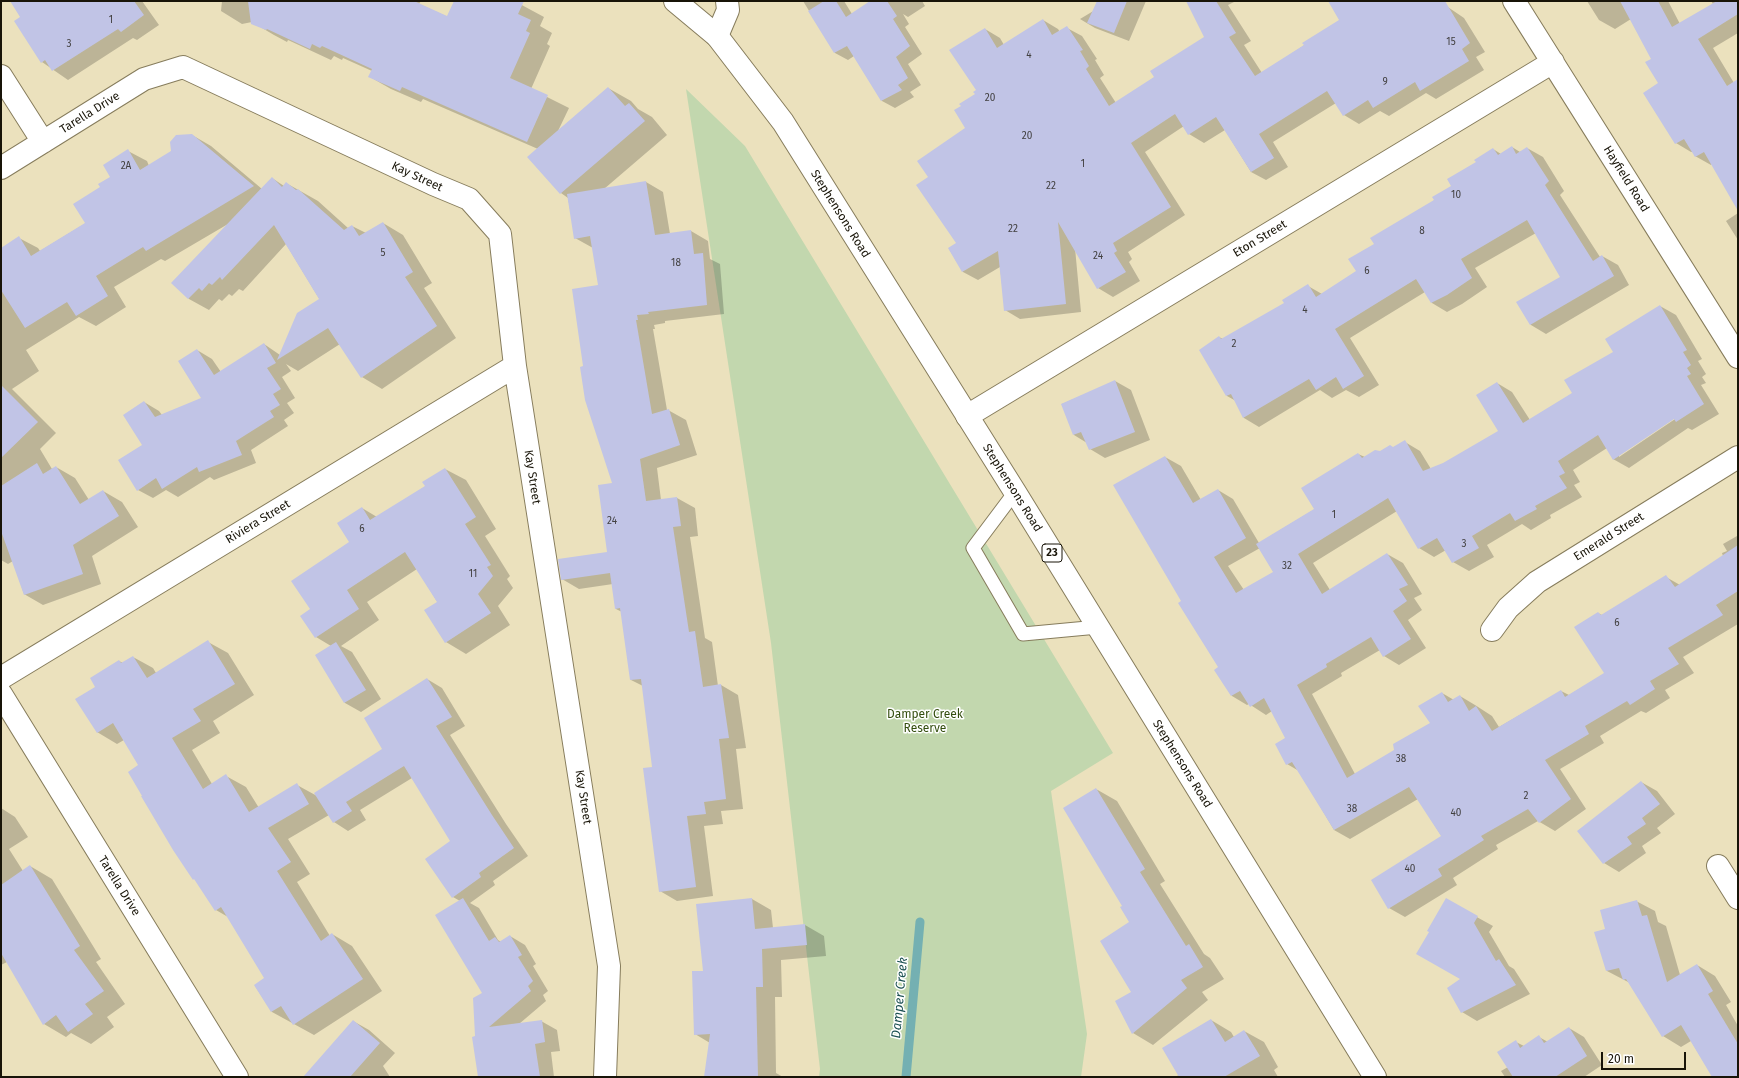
<!DOCTYPE html>
<html>
<head>
<meta charset="utf-8">
<style>
	body { margin:0 }
	#map { position:relative; width:1739px; height:1078px; overflow:hidden; background:#ebe1bd; font-family:"Fira Sans",sans-serif }
	canvas { display:block }
	.frame { position:absolute; inset:0; border:2px solid #181408; pointer-events:none }
	.scale { position:absolute; left:1601px; top:1052px; width:85px; height:18px; box-sizing:border-box; border:2px solid #181408; border-top:0; padding-left:5px; font-size:12px; line-height:14px; white-space:nowrap; color:#181408; -webkit-text-stroke:3px #fff; paint-order:stroke }
</style>
</head>
<body>
<div id="map">
<canvas width="1739" height="1078"></canvas>
<div class="frame"></div>
<div class="scale">20 m</div>
</div>
<script>
const ctx = document.querySelector('canvas').getContext('2d');
ctx.lineJoin = 'round';
function fillPath(path, color) { ctx.fillStyle = color; ctx.fill(path, 'evenodd'); }
const poly = rows => new Path2D(rows.map(r => 'M' + r).join(''));
function stroke(path, color, width, dash) { ctx.strokeStyle = color; ctx.lineWidth = width; ctx.lineCap = dash ? 'butt' : 'round'; ctx.setLineDash(dash || []); ctx.stroke(path); }
function drawText(font, color, halo, rows, align = 'center') {
  ctx.font = font + ' "Fira Sans",sans-serif'; ctx.lineWidth = 3; ctx.setLineDash([]); ctx.textBaseline = 'middle'; ctx.strokeStyle = halo; ctx.fillStyle = color; for (const [text, x, y, turn = 0] of rows) {
    ctx.save(); ctx.translate(x, y); ctx.rotate((+turn || 0) * Math.PI / 180); ctx.textAlign = isNaN(turn) ? turn : align; if (halo) ctx.strokeText(text, 0, 0); ctx.fillText(text, 0, 0); ctx.restore();
  }
}
fillPath(poly([
	[686,89,745,146,1113,753,1051,791,1087,1034,1081,1077,819,1077,820,1069,771,643]
]), '#c2d7ae');
fillPath(poly([
	[11,1,142,1,159,25,137,40,133,38,68,80,42,62,22,17],
	[222,1,421,1,419,4,448,17,455,1,519,1,518,3,544,17,540,26,552,33,547,44,550,46,531,89,569,108,558,131,608,88,631,101,638,109,652,117,667,135,604,189,646,182,663,192,670,234,691,231,708,241,710,259,720,264,724,314,665,321,665,323,654,325,655,329,653,329,667,410,668,410,686,420,697,455,657,468,661,500,677,498,695,508,698,536,690,537,705,638,712,642,718,686,721,685,738,695,746,748,736,749,743,809,721,811,723,824,704,826,713,896,677,901,660,891,653,768,643,686,631,680,622,612,616,609,613,584,579,589,562,579,608,553,613,484,584,367,599,286,593,248,575,238,568,198,561,193,538,149,423,99,421,102,391,89,370,77,372,71,343,58,342,60,334,56,331,60,288,40,287,42,274,35,252,22,242,24,221,11],
	[803,1,844,1,852,14,872,1,922,1,925,6,908,17,903,14,909,24,905,27,922,54,908,64,921,85,910,92,914,97,895,108,882,101,854,56,848,60,835,53],
	[1110,1,1146,1,1129,41,1095,28,1080,19],
	[1187,1,1236,1,1228,5,1251,41,1244,45,1262,73,1341,21,1329,1,1439,1,1464,18,1485,52,1476,57,1484,70,1436,99,1426,93,1389,116,1380,111,1359,124,1344,115,1336,103,1273,142,1288,167,1266,180,1251,172,1225,130,1204,143,1189,134,1184,126,1145,152,1185,215,1128,252,1132,259,1129,262,1140,281,1113,297,1098,288,1075,248,1081,312,1020,319,1005,310,1000,267,978,280,963,272,949,249,957,244,930,177,967,128,962,106,976,94,977,91,985,29,1000,38,1004,45,1043,20,1058,29,1060,32,1067,28,1082,36,1097,59,1095,60,1104,75,1100,78,1116,103,1155,77,1205,37],
	[1587,1,1668,1,1680,24,1713,4,1711,1,1738,1,1738,33,1713,48,1734,83,1738,81,1738,209,1712,164,1711,165,1695,156,1693,152,1691,152,1676,143,1653,59,1631,19,1615,29,1599,20],
	[192,135,211,146,262,189,272,178,284,186,286,183,318,201,348,228,352,226,366,233,383,223,403,235,432,283,424,288,456,338,382,389,362,377,340,344,298,371,286,364,291,371,282,377,295,398,287,403,294,413,284,420,288,426,251,450,256,463,214,480,210,477,178,497,166,490,153,498,138,490,143,445,144,402,159,411,162,415,203,398,197,350,212,359,221,372,264,344,280,355,320,300,286,244,243,291,239,289,232,296,229,294,222,301,219,299,209,310,189,299,173,283,228,224,165,261,161,259,114,287,126,307,96,326,79,317,26,350,39,371,12,389,56,433,40,449,52,469,56,467,75,478,89,500,103,491,122,502,138,527,92,556,101,584,43,605,24,594,13,561,8,564,1,560,1,249,19,238,38,248,40,251,86,223,101,187,112,177,128,151,147,161,149,166,172,151],
	[1512,147,1520,152,1527,148,1543,157,1564,191,1560,195,1600,257,1602,256,1618,265,1629,285,1546,334,1531,325,1518,303,1562,277,1536,233,1475,268,1487,287,1462,304,1447,312,1432,303,1425,292,1350,338,1379,385,1359,397,1346,390,1332,398,1320,390,1259,427,1244,418,1236,401,1227,396,1219,337,1223,339,1285,304,1308,286,1322,294,1358,271,1376,244,1452,187,1493,149,1501,154],
	[1738,213,1738,240,1726,221],
	[1660,306,1676,315,1702,359,1698,361,1706,374,1702,377,1706,383,1701,385,1719,414,1692,430,1688,428,1629,468,1613,459,1607,448,1573,470,1580,482,1574,485,1582,497,1550,515,1551,518,1531,530,1522,524,1487,545,1494,557,1469,571,1453,562,1446,550,1434,557,1419,548,1397,511,1313,563,1330,590,1387,554,1403,563,1422,594,1414,598,1422,610,1408,620,1426,648,1399,665,1384,656,1380,650,1341,673,1342,676,1312,694,1355,774,1396,750,1431,723,1442,693,1454,700,1460,696,1475,705,1492,716,1499,727,1561,691,1569,695,1606,673,1598,613,1602,615,1666,577,1680,585,1723,556,1722,553,1727,551,1723,544,1737,536,1738,532,1738,624,1683,657,1694,673,1665,690,1670,698,1646,713,1641,711,1600,736,1604,743,1560,769,1586,809,1555,831,1538,821,1496,845,1498,849,1453,878,1457,885,1405,917,1389,908,1442,837,1418,799,1350,839,1334,830,1299,771,1287,764,1276,744,1287,739,1272,711,1266,715,1249,704,1247,705,1232,696,1216,670,1220,667,1182,602,1165,457,1181,466,1201,500,1218,490,1233,499,1259,543,1315,509,1358,454,1365,457,1393,448,1405,442,1420,451,1431,469,1444,464,1500,431,1497,383,1512,392,1530,420,1573,393],
	[1677,415,1678,417,1619,457,1619,454],
	[1260,548,1274,573,1244,590,1228,566],
	[1115,381,1131,390,1150,440,1105,458,1090,449,1087,443,1074,435,1062,404],
	[445,469,466,480,496,529,485,536,510,576,507,579,513,588,498,606,510,625,466,654,446,642,438,603,417,569,367,602,379,620,341,646,352,652,381,699,361,712,345,703,316,655,331,646,316,637,312,610,351,542,362,508,377,517,426,486,424,482],
	[208,642,228,653,254,695,213,721,220,733,192,750,212,784,226,776,246,787,259,808,297,785,317,796,384,749,427,679,442,688,465,726,450,735,506,824,528,856,493,881,495,885,470,903,479,908,498,940,501,942,510,936,525,945,536,964,533,966,548,991,543,995,546,1001,519,1024,541,1021,557,1030,560,1051,551,1052,554,1077,479,1077,476,1037,484,993,460,901,453,897,452,841,412,778,360,810,366,820,348,831,334,822,329,815,288,839,310,874,297,882,330,936,332,934,352,946,382,991,314,1035,272,1012,255,986,266,978,228,917,216,910,140,766,124,740,117,744,97,732,96,687,119,661,123,663,133,657,153,668,156,673],
	[1641,782,1657,791,1675,814,1657,828,1661,833,1642,846,1646,853,1619,872,1604,863],
	[1096,789,1117,801,1165,881,1160,884,1204,954,1210,958,1224,979,1202,992,1208,1000,1153,1045,1133,1033,1131,923,1123,906],
	[1,808,15,817,28,837,9,849,23,871,30,866,52,879,101,959,96,962,125,1004,107,1017,114,1027,91,1044,71,1033,66,1037,44,1024,7,962,1,965],
	[752,899,771,910,773,928,805,925,824,936,826,956,781,960,782,997,775,997,776,1073,783,1077,705,1077,710,1043,695,1034,704,972],
	[1446,900,1493,926,1489,932,1509,966,1514,969,1530,994,1477,1021,1462,1012,1462,979],
	[1636,901,1655,911,1658,922,1666,926,1680,975,1697,965,1715,976,1731,1002,1726,1005,1738,1026,1738,1077,1713,1077,1691,1041,1681,1047,1663,1036,1630,983,1607,971,1596,933,1607,930],
	[1211,1020,1231,1032,1234,1037,1244,1031,1264,1042,1278,1067,1274,1070,1278,1077,1175,1077,1179,1075],
	[353,1021,369,1030,395,1053,383,1066,390,1077,322,1077],
	[1569,1028,1584,1037,1602,1065,1584,1077,1505,1077,1501,1071,1508,1067,1516,1042,1524,1046,1539,1037,1548,1042]
]), '#0003');
stroke(poly([
	[906,1077,920,922]
]), '#74b0b2', 9);
fillPath(poly([
	[10,1,134,1,144,15,121,32,118,29,52,71,45,60,41,63,14,21,20,17],
	[248,1,414,1,447,16,454,1,524,1,518,14,531,20,526,31,530,33,510,78,548,95,527,142,402,87,400,91,368,77,372,69,322,46,320,48,312,44,310,49,267,29,266,30,251,24],
	[824,1,836,1,846,17,870,1,887,1,897,16,893,19,910,46,896,57,908,78,898,85,902,90,881,101,847,46,834,53,808,11],
	[1097,1,1127,1,1114,33,1087,23],
	[1186,1,1216,1,1236,33,1229,37,1255,76,1304,45,1302,43,1339,20,1328,1,1445,1,1470,43,1462,49,1469,61,1420,91,1415,82,1373,108,1368,100,1343,116,1327,91,1259,134,1274,158,1251,172,1216,117,1188,135,1175,114,1131,143,1171,207,1113,243,1117,251,1114,253,1126,272,1097,289,1058,222,1066,304,1004,311,998,251,962,272,948,248,956,243,916,185,928,177,917,161,965,128,954,110,961,106,959,104,975,94,973,92,976,90,949,50,985,28,997,48,1043,19,1052,35,1067,26,1083,50,1080,51,1089,66,1086,69,1109,106,1154,77,1150,71,1204,37],
	[1620,1,1658,1,1672,27,1717,1,1738,1,1738,14,1698,39,1727,86,1738,79,1738,211,1704,152,1695,157,1684,139,1675,144,1643,93,1658,83,1645,62,1651,59],
	[608,87,625,106,629,103,645,121,560,194,527,157],
	[192,134,254,186,146,251,143,247,96,276,108,296,76,316,67,302,25,328,1,290,1,248,19,236,31,256,85,223,73,204,100,187,98,184,110,177,103,165,128,149,140,170,171,151,170,142,176,135],
	[1512,146,1516,154,1527,147,1549,181,1545,185,1593,261,1602,255,1614,276,1530,325,1516,302,1560,277,1527,220,1461,259,1472,278,1447,295,1431,303,1416,279,1335,329,1364,376,1343,389,1336,377,1316,390,1309,379,1243,418,1231,394,1226,396,1199,350,1219,336,1221,339,1284,303,1282,300,1308,284,1316,297,1356,271,1348,259,1374,244,1370,238,1434,200,1432,197,1451,186,1447,179,1476,162,1474,160,1493,148,1498,155],
	[272,177,282,187,286,182,296,190,298,189,344,230,352,225,359,236,383,222,413,272,405,277,437,326,361,378,328,328,277,360,297,313,319,299,274,225,222,280,220,277,212,285,209,283,202,291,199,288,188,299,171,283],
	[646,181,655,235,691,230,694,254,703,253,707,305,648,312,649,314,637,315,638,320,636,320,652,414,669,409,680,445,640,459,646,501,677,497,681,526,673,527,689,632,695,631,703,687,721,684,729,738,719,739,726,799,704,802,706,814,687,816,696,887,659,892,643,768,652,767,641,679,630,680,620,608,615,609,610,573,561,580,558,559,607,552,598,485,612,483,585,400,580,367,583,366,572,289,598,285,590,236,574,239,567,194],
	[1660,305,1687,350,1683,352,1691,365,1687,368,1691,374,1687,376,1704,404,1676,422,1674,419,1613,460,1598,435,1558,461,1565,473,1559,476,1567,488,1535,506,1537,509,1515,521,1510,513,1472,536,1479,548,1452,563,1437,538,1418,549,1388,498,1298,554,1322,594,1387,553,1408,585,1399,589,1407,601,1393,611,1411,639,1383,657,1371,637,1326,664,1327,667,1297,685,1347,778,1394,750,1393,744,1430,723,1418,706,1442,692,1448,702,1460,695,1469,711,1476,706,1492,731,1561,690,1565,697,1604,673,1574,627,1598,612,1601,615,1666,575,1675,587,1738,545,1738,591,1716,605,1723,615,1668,648,1679,664,1650,681,1655,689,1630,705,1627,701,1585,726,1589,734,1545,760,1571,799,1539,823,1528,809,1481,836,1484,840,1438,869,1442,876,1388,909,1371,880,1441,836,1409,787,1334,830,1292,762,1286,765,1275,744,1285,738,1264,698,1250,707,1240,691,1231,696,1214,670,1218,667,1178,603,1181,601,1113,485,1165,456,1193,503,1218,489,1246,538,1214,557,1236,593,1273,572,1256,544,1314,509,1301,488,1358,453,1362,458,1375,450,1380,451,1390,445,1393,447,1405,440,1423,471,1443,463,1498,431,1476,395,1497,382,1523,423,1572,393,1564,380,1613,352,1605,339],
	[264,343,276,363,267,368,281,389,273,394,280,405,270,411,274,417,236,441,242,455,199,472,197,467,162,489,156,478,137,491,118,460,142,445,123,415,144,401,155,417,201,398,178,361,197,349,214,375],
	[1115,380,1135,432,1089,450,1081,432,1073,435,1061,404],
	[1,385,38,422,1,458],
	[37,463,43,474,56,466,80,504,103,490,119,516,73,545,83,574,24,595,1,531,1,486],
	[445,468,476,517,465,524,491,565,487,567,493,576,478,594,491,613,445,643,424,610,437,602,405,552,347,590,359,609,315,638,300,616,310,609,291,581,349,542,337,523,362,507,370,520,425,486,422,482],
	[208,640,235,684,193,709,201,721,172,738,203,789,226,774,249,812,297,783,309,804,268,828,291,862,277,871,321,941,332,933,363,979,293,1025,281,1006,271,1012,254,985,264,978,221,907,215,911,194,879,193,880,173,850,141,796,142,796,128,772,138,765,113,723,97,733,75,699,95,687,90,678,119,660,121,663,133,656,147,678],
	[336,642,366,690,344,703,315,655],
	[427,678,452,717,436,726,492,815,514,848,479,873,481,877,452,898,425,859,450,841,404,766,346,802,352,811,333,823,314,793,382,749,364,718],
	[1641,781,1660,804,1642,818,1646,824,1627,837,1632,844,1603,864,1577,831],
	[1096,788,1145,869,1140,872,1186,946,1189,944,1203,967,1181,980,1187,988,1132,1034,1115,1001,1131,992,1100,941,1129,922,1120,907,1122,906,1063,808],
	[30,865,80,946,74,950,104,991,85,1004,93,1014,68,1032,56,1015,43,1025,1,953,1,885],
	[463,898,489,941,495,937,499,942,510,935,522,955,518,957,533,981,528,986,531,991,489,1027,542,1020,545,1042,535,1044,540,1077,478,1077,472,1037,475,1036,473,998,482,993,435,915],
	[752,898,755,929,805,924,807,945,762,949,763,987,756,987,758,1077,704,1077,710,1034,694,1035,692,971,703,971,696,904],
	[1446,898,1478,916,1474,923,1496,961,1499,959,1516,985,1461,1013,1447,988,1460,979,1416,954,1429,932,1427,931],
	[1637,900,1642,916,1647,915,1667,982,1697,964,1713,991,1708,994,1738,1044,1738,1077,1712,1077,1681,1025,1662,1037,1626,979,1623,980,1619,968,1606,971,1594,932,1605,929,1600,910],
	[1211,1019,1225,1042,1244,1030,1260,1056,1224,1077,1179,1077,1162,1048],
	[353,1020,380,1043,350,1077,303,1077],
	[1569,1027,1587,1056,1555,1077,1513,1077,1497,1052,1516,1040,1520,1048,1539,1035,1544,1043]
]), '#c1c4e6');
const service = poly([
	[1015,492,973,548,1023,634,1098,627]
]);
const minor = poly([
	[1514,1,1738,357],
	[717,36,728,10,727,1],
	[1,76,43,142],
	[1,168,144,79,183,67,433,184,469,199,500,234,515,366,609,966,605,1077],
	[967,416,1553,62],
	[1492,630,1508,608,1537,582,1738,457],
	[1,678,515,366],
	[1,694,237,1077],
	[1718,866,1738,898]
]);
const primary = poly([
	[675,1,717,36,783,122,1015,492,1375,1077]
]);
stroke(service, '#867c5c', 15);
stroke(minor, '#867c5c', 24);
stroke(primary, '#867c5c', 24);
stroke(service, '#fff', 13);
stroke(minor, '#fff', 22);
stroke(primary, '#fff', 22);
drawText('10px', '#424040', null, [
	["1",111,20],
	["15",1451,42],
	["3",69,44],
	["4",1029,55],
	["9",1385,82],
	["20",990,98],
	["20",1027,136],
	["1",1083,164],
	["2A",126,166],
	["22",1051,186],
	["10",1456,195],
	["22",1013,229],
	["8",1422,231],
	["5",383,253],
	["24",1098,256],
	["18",676,263],
	["6",1367,271],
	["4",1305,310],
	["2",1234,344],
	["1",1334,515],
	["24",612,521],
	["6",362,529],
	["3",1464,544],
	["32",1287,566],
	["11",473,574],
	["6",1617,623],
	["38",1401,759],
	["2",1526,796],
	["38",1352,809],
	["40",1456,813],
	["40",1410,869]
]);
for (const [x, y, w] of [
	[1052,553,20]
]) { const box = new Path2D(); box.roundRect(x - w / 2, y - 9, w, 18, 3); ctx.fillStyle = '#fff'; ctx.fill(box); stroke(box, '#181408', 1); }
drawText('bold 11px', '#181408', null, [
	["23",1052,553]
]);
drawText('12px', '#181408', '#fff', [
	["Tarella Drive",90,113,-32],
	["Kay Street",417,177,25],
	["Hayfield Road",1626,179,58],
	["Stephensons Road",840,214,58],
	["Eton Street",1260,239,-31],
	["Kay Street",532,477,81],
	["Stephensons Road",1012,488,58],
	["Riviera Street",258,522,-31],
	["Emerald Street",1609,537,-32],
	["Stephensons Road",1182,764,58],
	["Kay Street",583,797,81],
	["Tarella Drive",119,886,58]
]);
drawText('12px', '#344e0f', '#fff', [
	["Damper Creek",925,715],
	["Reserve",925,729]
]);
drawText('italic 13px', '#1b5052', '#fff', [
	["Damper Creek",900,998,-85]
]);
</script>
</body>
</html>
